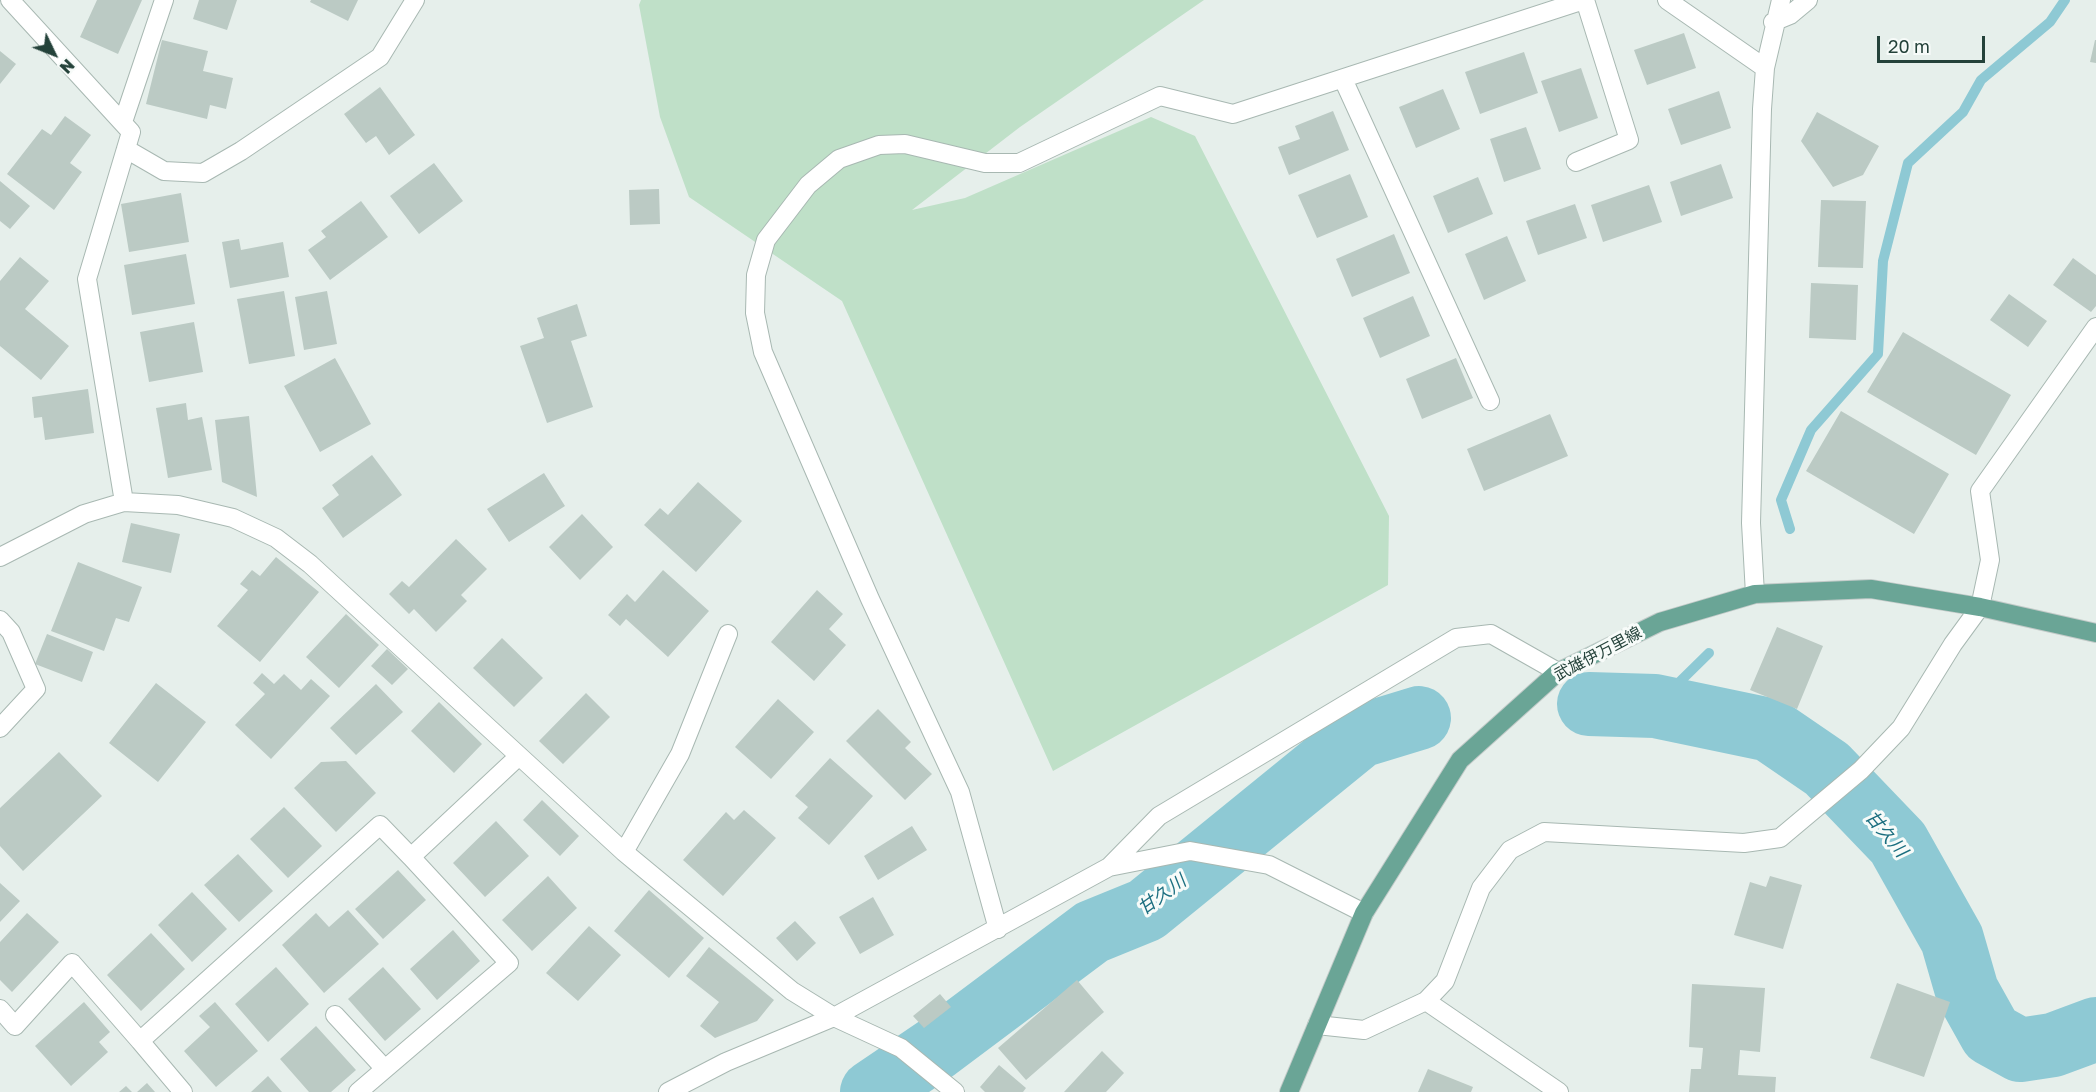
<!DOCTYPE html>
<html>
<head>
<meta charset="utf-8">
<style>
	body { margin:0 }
	#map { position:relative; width:2096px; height:1092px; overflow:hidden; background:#e6efeb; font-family:"Golos Text",sans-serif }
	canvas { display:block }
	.north { position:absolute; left:24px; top:24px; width:60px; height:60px; -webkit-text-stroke:4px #f7fbf9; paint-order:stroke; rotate:133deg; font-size:16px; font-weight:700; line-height:24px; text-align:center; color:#24423a }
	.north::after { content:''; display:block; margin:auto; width:21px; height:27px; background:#24423a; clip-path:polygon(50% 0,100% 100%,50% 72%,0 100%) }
	.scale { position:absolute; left:1877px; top:36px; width:108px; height:27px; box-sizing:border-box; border:3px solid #24423a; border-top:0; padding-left:8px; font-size:18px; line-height:21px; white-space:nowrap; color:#24423a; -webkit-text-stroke:4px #f7fbf9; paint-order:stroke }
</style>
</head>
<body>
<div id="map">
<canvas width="2096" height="1092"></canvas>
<div class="north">N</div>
<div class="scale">20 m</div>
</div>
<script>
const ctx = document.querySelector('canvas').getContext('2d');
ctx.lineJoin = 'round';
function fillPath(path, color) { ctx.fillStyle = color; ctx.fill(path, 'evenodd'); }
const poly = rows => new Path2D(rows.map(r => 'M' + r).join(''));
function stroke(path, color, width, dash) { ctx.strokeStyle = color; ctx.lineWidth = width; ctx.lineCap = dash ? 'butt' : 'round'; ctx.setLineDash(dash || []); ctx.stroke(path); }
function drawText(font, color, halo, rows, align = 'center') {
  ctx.font = font + ' "Golos Text","Noto Sans JP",sans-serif'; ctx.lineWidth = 6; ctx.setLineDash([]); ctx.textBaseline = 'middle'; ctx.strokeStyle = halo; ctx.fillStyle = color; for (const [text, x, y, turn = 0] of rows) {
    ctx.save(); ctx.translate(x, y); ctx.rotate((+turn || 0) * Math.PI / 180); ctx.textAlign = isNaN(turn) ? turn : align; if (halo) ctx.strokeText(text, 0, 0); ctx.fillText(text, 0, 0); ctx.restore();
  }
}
fillPath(poly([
	[641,0,1204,0,1020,127,912,210,965,198,1151,117,1195,136,1389,516,1388,585,1053,771,842,301,689,197,660,117,639,5]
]), '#bfe0c8');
stroke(poly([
	[1790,529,1781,500,1811,430,1878,354,1883,261,1908,163,1963,112,1981,80,2050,22,2065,0],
	[1655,706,1709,653]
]), '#8ec9d4', 10);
stroke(poly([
	[1589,704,1655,706,1770,730,1827,769,1898,843,1952,939,1967,991,1991,1034,2020,1050,2053,1045,2096,1029],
	[872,1092,937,1048,1092,932,1146,910,1360,736,1419,718]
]), '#8ec9d4', 64);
fillPath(poly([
	[97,0,142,0,118,54,80,37],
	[199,0,237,0,227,30,193,19],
	[311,0,358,0,348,21,310,2],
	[1684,33,1696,68,1647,85,1634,50],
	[162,40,208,51,203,71,233,78,226,109,210,105,207,119,146,104],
	[2095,40,2096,40,2096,63,2090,62],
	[0,51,16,64,0,84],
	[1524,52,1538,93,1480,114,1465,72],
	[1581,68,1598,118,1559,132,1541,81],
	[380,87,415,135,389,155,376,136,366,143,344,114],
	[1443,89,1460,129,1416,148,1399,107],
	[1719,91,1731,128,1681,145,1668,109],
	[1333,111,1349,150,1289,175,1278,147,1300,139,1295,126],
	[1817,112,1879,146,1863,175,1833,187,1801,141],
	[65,116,91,135,70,163,82,172,54,210,7,174,42,129,51,135],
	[1526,127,1541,169,1504,182,1490,139],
	[434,163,463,201,419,234,390,196],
	[1721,164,1733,198,1681,216,1670,182],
	[1350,174,1368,217,1317,238,1298,195],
	[1478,177,1493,214,1448,233,1433,196],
	[0,181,30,206,10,229,0,221],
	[1649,185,1662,222,1603,242,1591,205],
	[659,189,660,224,630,225,629,190],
	[181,193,189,242,129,252,121,204],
	[1821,200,1866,201,1863,268,1818,267],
	[361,201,388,237,330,280,308,250,326,237,321,231],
	[1575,204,1587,238,1538,255,1526,221],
	[1394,234,1410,273,1352,297,1336,259],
	[1507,236,1526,281,1484,300,1465,254],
	[239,239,241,250,283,242,289,277,230,288,222,242],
	[186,254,195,304,132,315,124,265],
	[20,257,49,281,25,309,69,346,41,380,0,346,0,281],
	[2073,258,2096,275,2096,306,2091,312,2053,285],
	[1811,283,1858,285,1856,340,1809,338],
	[284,291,295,356,249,364,237,299],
	[327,291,337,344,304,350,295,297],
	[2009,294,2047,321,2028,347,1990,320],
	[1413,296,1430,336,1380,358,1363,318],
	[577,304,587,336,571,341,593,407,547,423,520,346,544,338,537,318],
	[194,322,203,372,149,382,140,332],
	[1903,332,2011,395,1976,455,1867,392],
	[335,358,371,424,320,452,284,386],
	[1456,358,1473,398,1422,419,1406,379],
	[88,389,94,433,45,440,42,417,34,418,32,397],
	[186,403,188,420,202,417,212,470,168,478,156,408],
	[1841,411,1949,474,1914,534,1806,471],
	[1550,414,1568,456,1484,491,1467,449],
	[249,416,257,497,222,482,215,420],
	[372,455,402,495,343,538,322,508,339,495,332,485],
	[544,473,565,506,509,542,487,509],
	[698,482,742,521,696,572,644,525,660,508,668,515],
	[582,514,613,547,580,580,549,547],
	[131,523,180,534,171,573,122,562],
	[456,539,487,569,461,595,467,601,436,632,414,609,409,614,389,594,402,581,409,587],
	[276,557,319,592,260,662,217,626,248,590,240,584,252,570,260,576],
	[78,562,142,587,129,622,116,618,104,651,51,631],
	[663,570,709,611,668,657,626,619,620,626,608,615,627,594,635,602],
	[817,590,843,614,829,629,846,645,814,681,771,642],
	[346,614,379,645,339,688,306,657],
	[1777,627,1823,646,1797,709,1750,690],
	[47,634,93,652,82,682,35,664],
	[502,638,543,678,514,707,473,668],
	[387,649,408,669,392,685,371,666],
	[262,673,274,684,284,674,301,690,311,679,330,696,271,759,235,725,265,694,253,683],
	[156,683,206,722,158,782,109,743],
	[376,684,403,712,356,755,330,728],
	[586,693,610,717,563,764,539,741],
	[778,699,814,732,771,779,735,747],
	[439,702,482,744,454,773,411,731],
	[878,709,911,742,905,748,932,774,905,800,846,741],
	[59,752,102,796,23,871,0,846,0,808],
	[830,758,873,796,829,845,798,818,808,807,795,796],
	[346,761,376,793,336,832,294,788,321,762],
	[542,800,579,836,560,856,523,820],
	[284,807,322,846,288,878,250,839],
	[744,810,776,838,723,896,683,860,726,812,734,820],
	[496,821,529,856,485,897,453,863],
	[912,826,927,850,878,880,864,856],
	[238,854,273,891,239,922,204,885],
	[398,870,426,900,383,939,355,909],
	[548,876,577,908,532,951,502,920],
	[1770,876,1802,885,1783,949,1734,935,1750,882,1766,887],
	[0,883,20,901,0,922],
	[649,890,704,938,669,978,614,931],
	[192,892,227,929,192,962,158,925],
	[873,897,894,935,860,954,839,917],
	[348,910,379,944,324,993,282,945,316,913,329,927],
	[27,913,59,942,12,992,0,980,0,942],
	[795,921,816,943,797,961,776,938],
	[589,926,621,955,578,1001,546,973],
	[453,930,480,961,437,1000,410,969],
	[151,933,185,969,141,1011,107,975],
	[709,947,774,1000,757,1021,715,1038,700,1026,719,1002,686,976],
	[276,967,309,1004,268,1042,235,1004],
	[383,967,421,1009,385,1041,348,999],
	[1077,980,1104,1012,1026,1080,998,1048],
	[1897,983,1950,1002,1924,1077,1870,1058],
	[1692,984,1765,988,1760,1052,1740,1050,1738,1075,1776,1077,1775,1092,1689,1092,1691,1069,1701,1069,1703,1048,1689,1047],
	[940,994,951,1007,924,1028,913,1016],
	[84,1002,110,1032,99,1042,108,1052,71,1086,35,1046],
	[215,1002,258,1051,216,1087,184,1051,210,1027,199,1016],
	[316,1026,356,1070,331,1092,309,1092,280,1059],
	[1102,1051,1124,1073,1106,1092,1064,1092],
	[999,1065,1026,1088,1023,1092,985,1092,980,1087],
	[1428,1069,1473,1087,1471,1092,1418,1092],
	[268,1076,282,1092,251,1092],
	[147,1083,155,1092,137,1092],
	[126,1086,132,1092,119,1092]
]), '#bbcac4');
const minor = poly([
	[10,0,131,132,87,279,124,502],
	[1667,0,1765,68],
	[1773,22,1790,15,1808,0],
	[1343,79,1490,401],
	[123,122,164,0],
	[126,149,164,171,203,173,241,151,380,57,415,0],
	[1576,162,1629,140,1585,0],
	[0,557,84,514,124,502,178,505,233,518,276,538,310,564,624,852,792,991,834,1017,901,1048,955,1092],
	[1755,594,1751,523,1762,109,1765,68,1781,0],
	[0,620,11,632,36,689,0,728],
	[624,852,680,754,728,634],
	[1109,867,1159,816,1456,638,1491,634,1558,672],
	[998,929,960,792,870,599,763,352,755,313,756,275,766,240,808,185,839,159,879,145,905,144,985,163,1019,163,1160,96,1233,114,1584,0],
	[1426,1001,1559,1092],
	[0,1009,15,1026,72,963,140,1041],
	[335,1015,385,1069],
	[1317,1025,1364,1030,1426,1001,1445,981,1481,888,1510,850,1544,832,1744,843,1780,838,1861,770,1901,728,1953,644,1980,607,1990,560,1980,491,2096,327],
	[183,1092,140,1041,380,825,411,857],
	[358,1092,509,963,411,857,519,756],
	[668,1092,726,1062,834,1017,1109,867,1190,851,1269,865,1364,913]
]);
const major = poly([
	[1289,1092,1364,913,1460,760,1558,672,1660,622,1755,594,1871,589,1980,607,2096,633]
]);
stroke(minor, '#a8b8b2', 20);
stroke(major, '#c2cac8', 20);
stroke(minor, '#fff', 18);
stroke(major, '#6aa596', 18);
drawText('16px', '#24423a', '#f7fbf9', [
	["武雄伊万里線",1598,654,-28]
]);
drawText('italic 18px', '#1c6f80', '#f7fbf9', [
	["甘久川",1886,834,50],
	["甘久川",1162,895,-36]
]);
</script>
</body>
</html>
